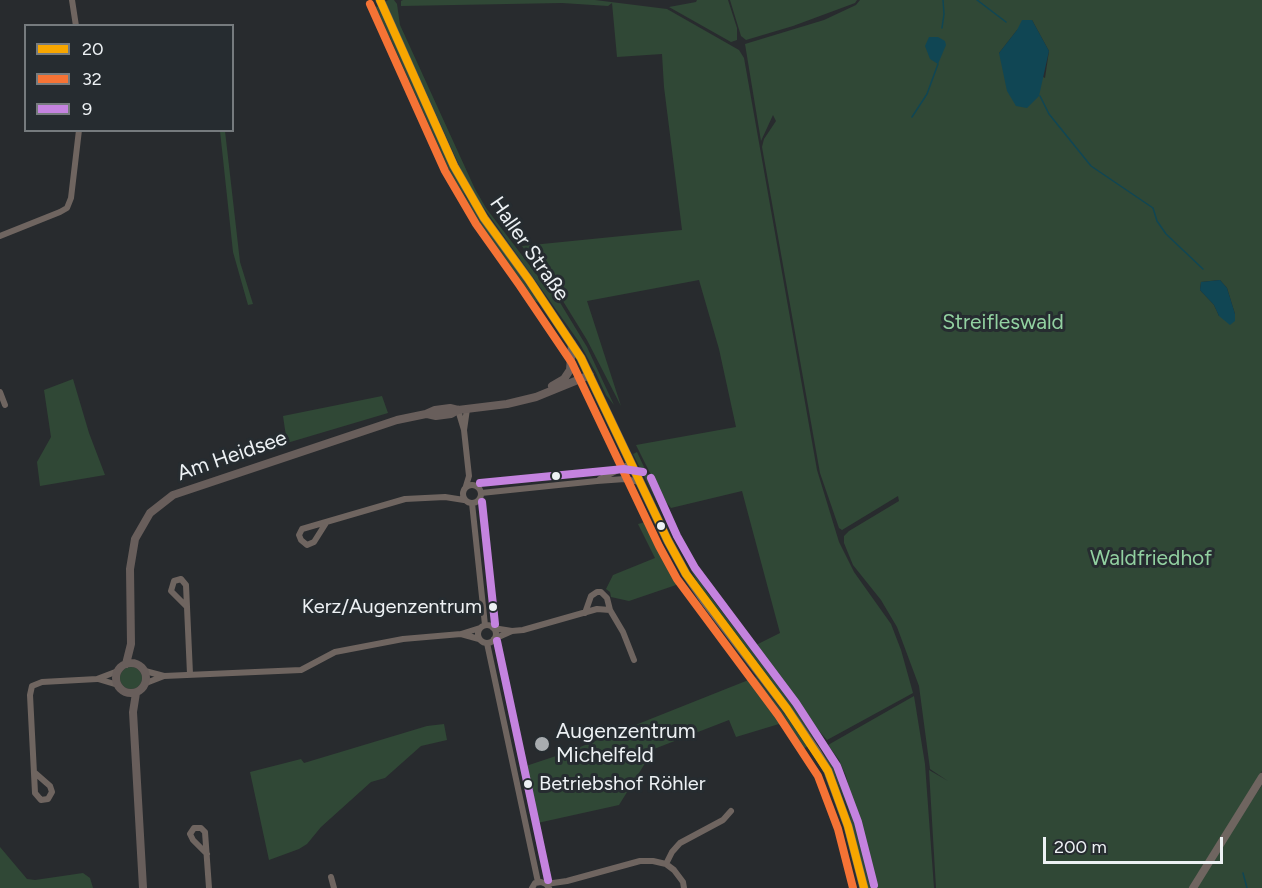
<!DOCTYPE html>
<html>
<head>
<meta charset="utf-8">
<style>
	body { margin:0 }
	#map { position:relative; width:1262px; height:888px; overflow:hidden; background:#282b2e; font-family:Figtree,sans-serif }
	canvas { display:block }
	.legend { position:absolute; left:24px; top:24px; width:210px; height:108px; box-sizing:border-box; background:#262c30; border:2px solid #767b7e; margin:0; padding:8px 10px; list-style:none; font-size:18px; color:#edf1f4 }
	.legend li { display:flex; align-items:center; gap:12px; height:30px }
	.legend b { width:30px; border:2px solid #767b7e }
	.scale { position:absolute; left:1043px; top:837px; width:180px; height:27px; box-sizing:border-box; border:3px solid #edf1f4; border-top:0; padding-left:8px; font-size:18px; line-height:21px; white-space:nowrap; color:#edf1f4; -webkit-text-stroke:4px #262c30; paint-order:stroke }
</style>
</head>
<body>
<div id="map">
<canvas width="1262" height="888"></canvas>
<ul class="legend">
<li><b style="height:8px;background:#f7a600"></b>20</li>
<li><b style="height:8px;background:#f57335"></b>32</li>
<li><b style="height:8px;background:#c483df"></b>9</li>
</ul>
<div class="scale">200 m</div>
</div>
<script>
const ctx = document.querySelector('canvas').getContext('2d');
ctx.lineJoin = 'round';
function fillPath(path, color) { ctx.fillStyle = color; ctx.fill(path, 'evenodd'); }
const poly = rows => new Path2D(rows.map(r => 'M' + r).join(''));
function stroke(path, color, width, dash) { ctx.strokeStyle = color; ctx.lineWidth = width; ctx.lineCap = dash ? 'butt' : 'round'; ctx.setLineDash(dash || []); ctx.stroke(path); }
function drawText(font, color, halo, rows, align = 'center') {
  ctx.font = font + ' Figtree,sans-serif'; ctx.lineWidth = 6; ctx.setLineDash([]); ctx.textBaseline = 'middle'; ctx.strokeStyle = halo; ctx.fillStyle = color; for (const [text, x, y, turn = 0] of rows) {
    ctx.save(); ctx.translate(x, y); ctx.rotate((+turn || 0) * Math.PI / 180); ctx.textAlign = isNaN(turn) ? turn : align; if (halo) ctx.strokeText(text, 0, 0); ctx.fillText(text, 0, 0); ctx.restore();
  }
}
fillPath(poly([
	[388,0,394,0,397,4,400,25,475,189,486,208,540,279,556,296,587,347,614,405,606,395,596,373,579,342,469,187,385,2],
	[403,0,595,0,667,9,739,50,744,58,817,470,839,542,854,572,891,624,901,650,913,693,827,740,801,710,754,646,780,633,742,491,671,508,662,497,636,445,736,427,719,349,699,280,587,301,621,406,587,340,558,293,546,281,522,246,682,230,664,87,662,54,617,57,612,3,608,6,562,3,401,6,401,1],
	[697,0,728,0,737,28,737,40,731,42,669,7,696,2],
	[730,0,857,0,855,3,793,26,746,40,741,36],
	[860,0,1262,0,1262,771,1189,888,936,888,929,770,948,781,930,769,919,686,897,627,881,600,853,565,844,543,844,536,849,531,899,501,898,496,842,530,839,528,820,473,762,147,764,139,776,121,773,115,761,141,745,44,824,20,856,5],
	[1032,20,1049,51,1045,78,999,53,1017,30],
	[1220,280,1227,288,1235,314,1219,316,1214,305,1200,290,1201,282],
	[374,6,378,7,466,197,539,303,535,301,473,216,461,197,390,38,375,20,371,10],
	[220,131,225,131,240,262,253,304,248,305,233,252],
	[73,379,89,433,105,475,40,486,37,462,51,437,44,390],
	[382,396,388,413,287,443,283,416],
	[637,452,659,499,669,513,676,534,707,592,822,742,821,744,817,743,702,592,633,454],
	[646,522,679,584,629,601,611,597,610,592,606,589,613,575,655,558,638,524],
	'120 678a11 11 0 1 1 22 0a11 11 0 1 1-22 0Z',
	[756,677,809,746,800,750,779,724,736,737,729,720,654,749,619,805,533,824,520,768,565,753],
	[914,696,925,764,934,888,876,888,846,776,839,760,828,745],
	[444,724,447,740,421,746,385,778,371,782,321,827,307,844,299,849,269,860,250,772,301,759,304,763,427,726],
	[824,749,828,749,841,771,873,888,868,888,848,809,836,779,825,756],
	[1262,785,1262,888,1194,888],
	[0,847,27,879,35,880,83,873,90,878,93,888,0,888]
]), '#304836');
fillPath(poly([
	[1022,20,1032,20,1049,51,1039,96,1027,108,1016,106,1007,91,999,53,1017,30],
	[929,37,938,37,945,41,946,45,938,64,930,59,925,46],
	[1220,280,1227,288,1235,314,1235,321,1230,325,1219,316,1214,305,1200,290,1201,282]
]), '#104654');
stroke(poly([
	[977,0,1006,22],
	[942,28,944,14,943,0],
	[1040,96,1049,114,1091,166,1153,208,1157,221,1166,234,1203,269],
	[912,117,927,94,938,64],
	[1243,873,1247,888]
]), '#104654', 1.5);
stroke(poly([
	[72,0,76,26],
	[0,236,60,212,67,208,71,198,79,130],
	[0,392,5,405],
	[458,410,464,430,469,476,466,486],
	[464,430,467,409],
	[600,479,632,463],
	'463 494a9 9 0 1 1 18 0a9 9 0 1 1-18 0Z',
	[481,493,597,481,625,479,640,482],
	[472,503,485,625],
	[326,523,314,542,307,545,301,540,299,535,302,529,405,499,445,497,464,500],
	[187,607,186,585,181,579,174,581,171,591,187,607,190,674],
	[585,613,591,596,597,592,601,592,607,598,610,610],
	'478 634a9 9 0 1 1 18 0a9 9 0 1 1-18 0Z',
	[493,628,512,631,523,630,597,609,610,610,623,632,634,660],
	[461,634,479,639],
	[494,639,512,631],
	[487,643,538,882],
	[145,671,164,676,301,670,335,652,403,639,461,634,480,628],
	[98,679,118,685],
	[146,683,164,676],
	[34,772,50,786,52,792,48,799,41,800,35,793,30,695,32,686,42,682,97,679,118,671],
	[207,854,193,840,190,834,194,828,201,828,205,832,209,888],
	[666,864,672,852,680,843,723,820,731,811],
	[331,877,334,888],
	[546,884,567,881,640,861,653,861,666,864,674,870,683,882,684,888],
	[532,888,535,883,541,882,546,884,549,888]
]), '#6f6560', 6);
stroke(poly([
	[1193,888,1262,777]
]), '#6f6560', 8);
stroke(poly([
	[552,386,564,379,570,370,572,344],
	[427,414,436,416,451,414,458,410],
	'116 678a15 15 0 1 1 30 0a15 15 0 1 1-30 0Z',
	[126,664,131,644,130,569,135,539,150,513,173,495,397,420,426,414,435,410,450,408,458,410,507,404,536,397,590,375],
	[136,693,133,712,143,888]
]), '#685e5b', 8);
stroke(poly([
	[380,0,454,166,484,218,529,280,581,358,668,541,686,574,704,600,787,709,816,751,828,771,848,826,864,888]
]), '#6f6661', 9);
stroke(poly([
	[380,0,454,166,484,218,529,280,581,358,668,541,686,574,787,709,828,771,848,826,864,888]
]), '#f7a600', 8);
stroke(poly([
	[370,4,445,171,476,224,520,286,572,363,659,546,677,579,778,715,818,776,838,829,853,888]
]), '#f57335', 8);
stroke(poly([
	[651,478,677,536,695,568,796,703,837,766,858,822,874,885],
	[480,483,624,469,643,472],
	[482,502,495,624],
	[497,641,548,880]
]), '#c483df', 8);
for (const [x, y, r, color] of [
	[556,476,5,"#edf1f4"],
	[661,526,5,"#edf1f4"],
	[493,607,5,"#edf1f4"],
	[542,744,8,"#a8acaf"],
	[528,784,5,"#edf1f4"]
]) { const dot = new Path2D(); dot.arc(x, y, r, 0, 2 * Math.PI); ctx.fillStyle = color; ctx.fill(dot); stroke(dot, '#262c30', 2); }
drawText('20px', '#edf1f4', '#262c30', [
	["Kerz/Augenzentrum",482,607],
	["Betriebshof Röhler",539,784,"left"]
], 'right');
drawText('21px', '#edf1f4', '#262c30', [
	["Haller Straße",529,249,55],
	["Am Heidsee",232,456,-19]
]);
drawText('21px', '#92d1a1', '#262c30', [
	["Streifleswald",1003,323],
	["Waldfriedhof",1151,559]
]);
drawText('21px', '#edf1f4', '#262c30', [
	["Augenzentrum",556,732],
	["Michelfeld",556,756]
], 'left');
</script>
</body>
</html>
